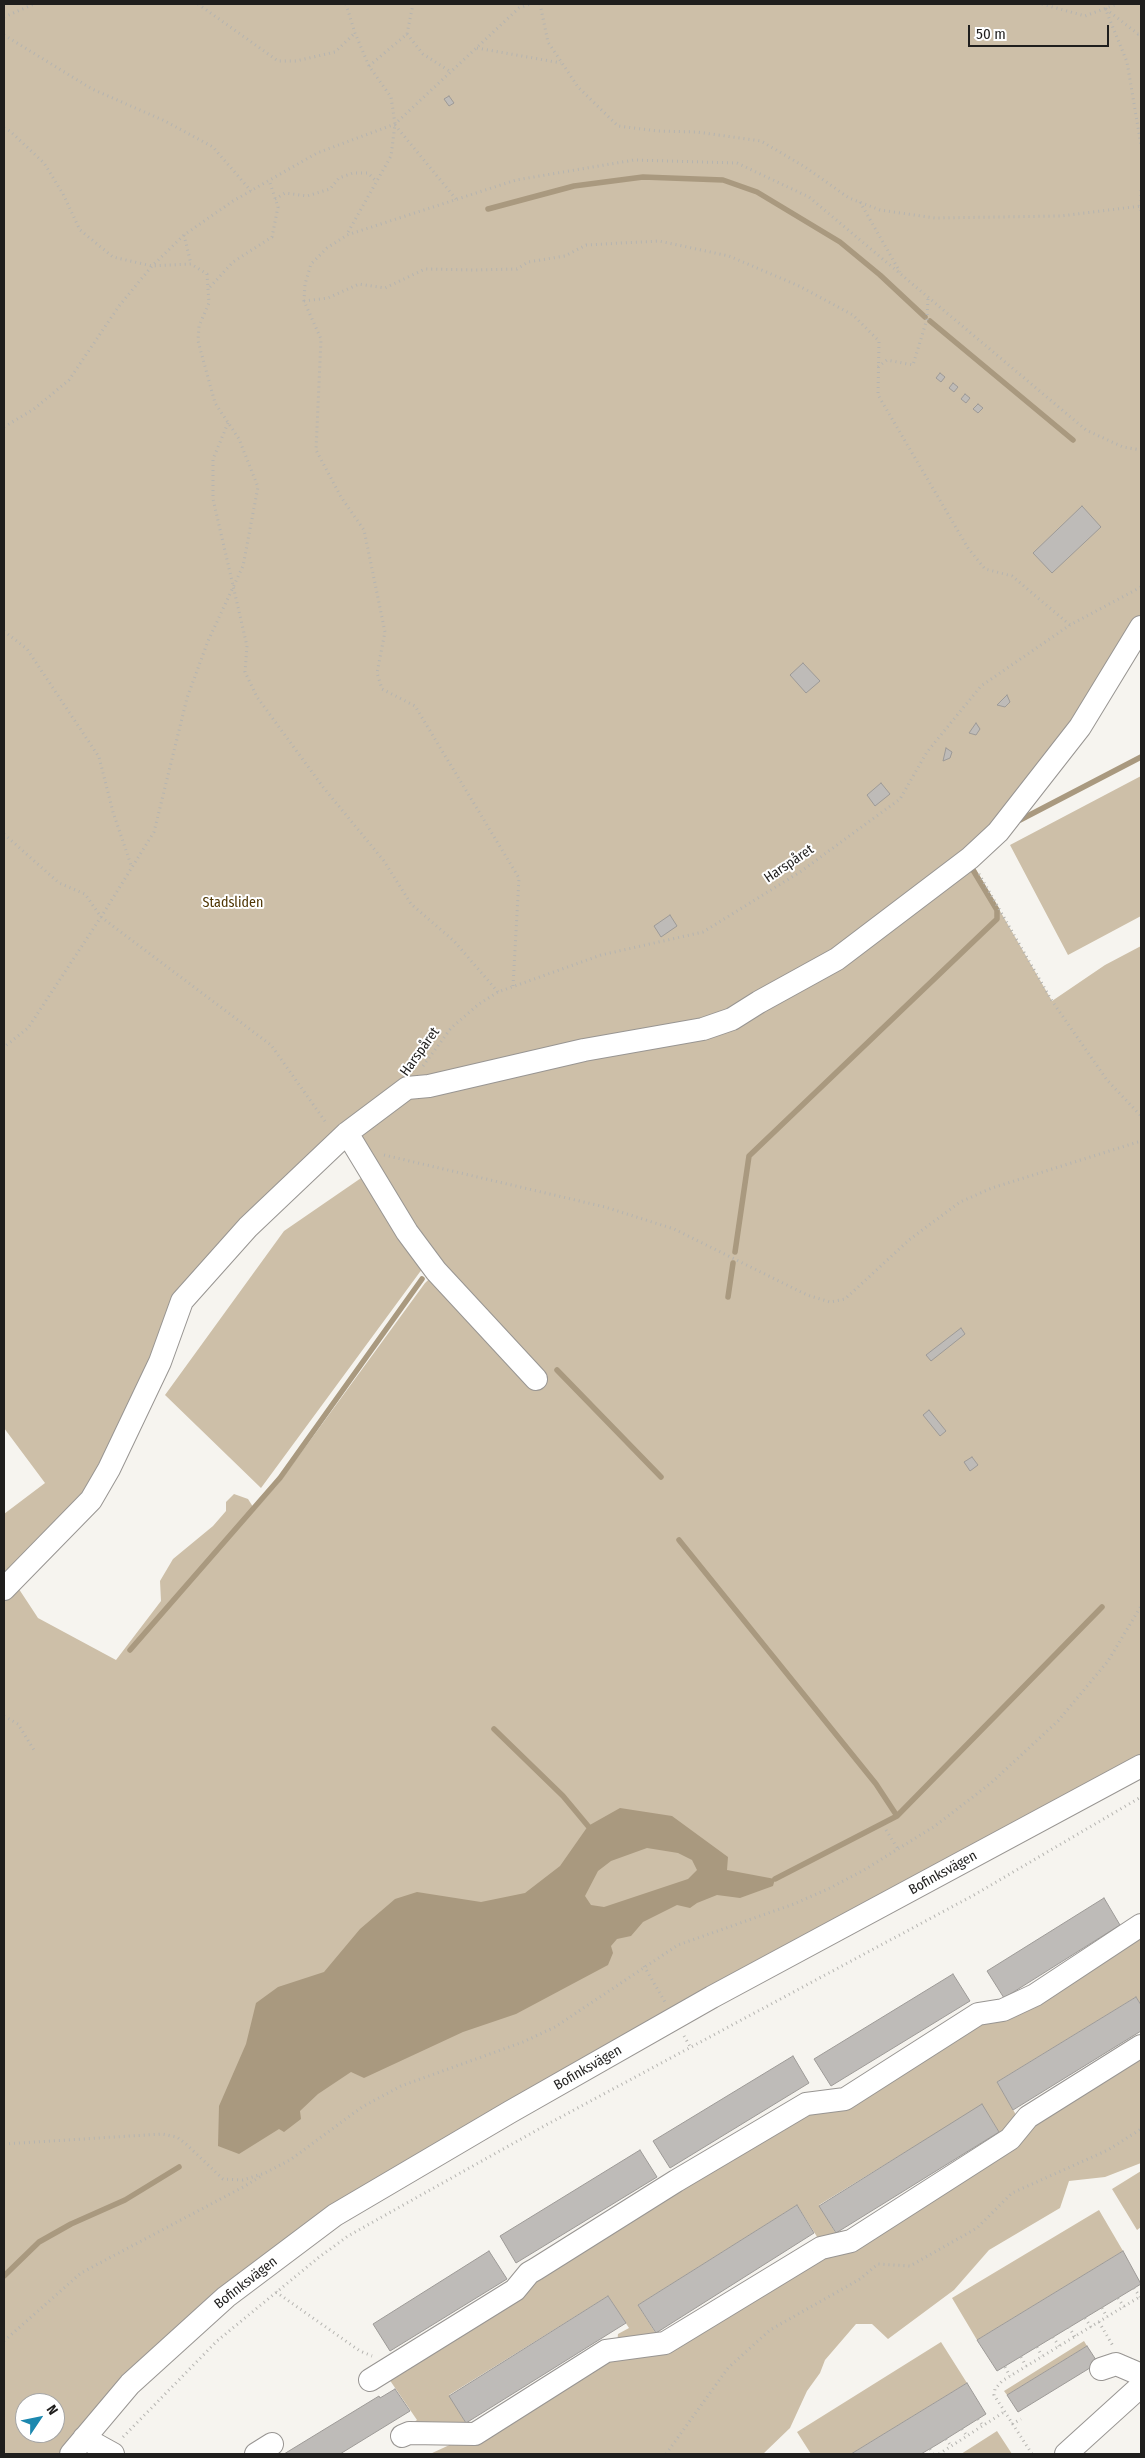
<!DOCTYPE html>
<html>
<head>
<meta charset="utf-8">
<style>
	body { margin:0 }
	#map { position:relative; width:1145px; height:2458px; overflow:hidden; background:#f6f4ef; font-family:"Fira Sans Condensed",sans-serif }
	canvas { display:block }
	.frame { position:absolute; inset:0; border:5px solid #1f1e1d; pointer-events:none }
	.north { position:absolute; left:15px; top:2393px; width:50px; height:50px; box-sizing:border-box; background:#fff; border:1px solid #a5a5a5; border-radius:50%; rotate:56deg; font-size:14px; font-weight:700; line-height:20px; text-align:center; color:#1f1e1d }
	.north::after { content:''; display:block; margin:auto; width:18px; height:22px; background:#1c88af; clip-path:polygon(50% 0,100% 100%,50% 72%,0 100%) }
	.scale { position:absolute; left:968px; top:25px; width:141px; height:22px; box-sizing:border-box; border:2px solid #1f1e1d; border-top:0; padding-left:6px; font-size:15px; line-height:18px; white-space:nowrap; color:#1f1e1d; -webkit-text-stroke:4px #fff; paint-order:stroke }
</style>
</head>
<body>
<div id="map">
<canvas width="1145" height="2458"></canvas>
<div class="frame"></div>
<div class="north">N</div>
<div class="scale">50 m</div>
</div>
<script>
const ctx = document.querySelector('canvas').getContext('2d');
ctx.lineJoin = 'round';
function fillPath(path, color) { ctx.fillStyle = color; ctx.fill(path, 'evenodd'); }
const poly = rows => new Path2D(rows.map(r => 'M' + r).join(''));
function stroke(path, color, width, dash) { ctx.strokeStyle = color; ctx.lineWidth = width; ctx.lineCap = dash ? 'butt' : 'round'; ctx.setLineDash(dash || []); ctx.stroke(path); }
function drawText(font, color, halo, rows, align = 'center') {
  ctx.font = font + ' "Fira Sans Condensed",sans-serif'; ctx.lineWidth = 4; ctx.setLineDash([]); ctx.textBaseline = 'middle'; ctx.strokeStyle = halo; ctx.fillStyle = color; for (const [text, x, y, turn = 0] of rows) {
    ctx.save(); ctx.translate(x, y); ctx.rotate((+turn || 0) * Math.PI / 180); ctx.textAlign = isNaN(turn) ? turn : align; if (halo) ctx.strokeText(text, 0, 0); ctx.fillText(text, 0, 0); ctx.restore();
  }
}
fillPath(poly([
	[4,4,1141,4,1141,627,970,859,1052,1001,1105,965,1141,946,1141,1766,510,2112,226,2297,71,2454,4,2454,4,1514,45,1483,4,1428],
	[348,1133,445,1264,425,1283,279,1483,255,1510,248,1499,234,1494,226,1502,226,1511,213,1526,173,1559,160,1581,161,1601,116,1660,38,1618,13,1580,91,1500,182,1301],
	[25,2403,55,2403,55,2433,25,2433],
	[1141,776,1141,916,1068,955,1010,845],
	[364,1176,428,1261,261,1488,165,1395,284,1231],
	[1141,1933,1141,2005,1136,1997,997,2082,1019,2120,1006,2135,999,2132,982,2105,819,2205,839,2239,821,2243,797,2205,638,2305,658,2337,617,2344,618,2334,629,2328,608,2296,449,2395,466,2423,406,2428,417,2420,389,2379,391,2375,797,2114],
	[1141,2046,1141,2163,1105,2177,1069,2181,1060,2208,989,2250,954,2290,888,2339,872,2324,856,2324,825,2360,820,2373,807,2391,790,2428,763,2454,430,2454,469,2436,598,2355,660,2346,821,2248],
	[1141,2171,1141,2227,1137,2230,1112,2189],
	[1099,2210,1123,2251,977,2340,952,2298],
	[1084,2341,1087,2346,1007,2395,1004,2391],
	[941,2342,967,2383,851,2454,811,2454,797,2432],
	[997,2431,1012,2454,961,2454]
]), '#cdbfa8');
fillPath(poly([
	[620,1808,672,1816,728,1857,727,1870,775,1879,773,1886,740,1898,717,1895,697,1903,690,1908,677,1905,643,1922,631,1936,617,1939,611,1946,613,1953,608,1965,516,2014,463,2032,364,2078,351,2072,318,2094,300,2111,301,2119,284,2132,279,2129,239,2154,218,2146,219,2106,246,2044,256,2003,278,1987,324,1972,360,1929,395,1899,417,1892,481,1902,525,1893,560,1866,588,1826],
	[647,1848,678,1853,692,1860,697,1870,688,1879,604,1907,591,1905,585,1896,598,1871,611,1861]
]), '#a9997f');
stroke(poly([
	[488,209,574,186,643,177,723,180,757,192,840,242,880,275,925,317],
	[930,321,1073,440],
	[1020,820,1141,757],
	[735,1252,749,1156,997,919,997,910,970,865],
	[728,1297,733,1263],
	[557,1370,661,1477],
	[679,1540,876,1784,897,1816],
	[130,1650,280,1478,422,1279],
	[494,1729,563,1796,588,1826],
	[775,1879,897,1816,1102,1607],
	[4,2276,39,2242,71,2224,125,2200,179,2167]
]), '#a9997f', 5.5);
const building = poly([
	[449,96,454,103,449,106,444,99,449,96],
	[940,373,945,377,941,382,936,378,940,373],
	[953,383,958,387,954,392,949,388,953,383],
	[965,394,970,398,966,403,961,399,965,394],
	[978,404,983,408,978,413,973,409,978,404],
	[1082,506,1101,527,1052,573,1033,553,1082,506],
	[803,663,820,681,806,693,790,675,803,663],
	[1007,695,1010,702,1005,707,997,705,1007,695],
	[976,723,980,729,976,735,969,733,976,723],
	[946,748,952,752,950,758,943,761,946,748],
	[881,783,890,794,875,806,867,795,881,783],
	[670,915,677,926,661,937,654,926,670,915],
	[961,1328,965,1334,931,1361,926,1355,961,1328],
	[929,1410,946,1431,940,1436,923,1415,929,1410],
	[972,1457,978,1465,970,1471,964,1462,972,1457],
	[1104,1898,1120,1925,1004,1998,987,1971,1104,1898],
	[953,1974,970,2001,831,2086,814,2059,953,1974],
	[1136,1997,1141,2005,1141,2031,1013,2110,997,2082,1136,1997],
	[793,2056,809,2083,670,2168,653,2141,793,2056],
	[982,2104,999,2132,836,2233,819,2206,982,2104],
	[640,2150,657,2177,516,2263,500,2236,640,2150],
	[797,2205,814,2233,656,2333,638,2305,797,2205],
	[489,2251,507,2279,390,2351,373,2324,489,2251],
	[1123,2251,1141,2284,997,2371,977,2340,1123,2251],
	[608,2296,626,2323,466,2423,449,2396,608,2296],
	[1087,2346,1098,2363,1018,2412,1007,2395,1087,2346],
	[967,2383,986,2414,938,2444,921,2454,851,2454,967,2383],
	[395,2389,410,2411,340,2454,284,2454,379,2396,380,2398,395,2389]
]);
fillPath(building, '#bebbb8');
stroke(building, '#9d9a97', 1);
const minor = poly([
	[347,1133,407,1232,436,1271,536,1379],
	[4,1589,91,1500,109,1469,160,1362,182,1301,248,1227,347,1133,407,1088,429,1086,584,1050,703,1029,732,1019,759,1002,837,959,970,858,998,832,1080,727,1141,627],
	[1101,2369,1116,2364,1137,2373,1141,2379],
	[370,2380,515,2290,529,2273,536,2269,676,2181,806,2104,845,2099,978,2014,1003,2010,1035,1995,1141,1925],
	[402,2436,409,2433,475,2434,606,2351,665,2343,821,2248,851,2241,1010,2139,1028,2117,1141,2046],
	[84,2438,113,2454],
	[71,2454,130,2384,226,2297,335,2215,510,2112,712,1997,1141,1766],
	[256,2454,272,2444],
	[1066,2454,1141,2386]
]);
stroke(minor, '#989592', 24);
stroke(poly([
	[198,4,278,61,296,61,335,52,355,33],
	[346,4,355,33,369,66,391,97,395,124,391,156,347,234],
	[540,4,548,42,578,87,618,126,657,131,697,132,761,141,805,167,849,198,880,210,935,218,1061,216,1141,206],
	[1042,4,1085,16,1117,4],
	[1105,8,1127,62,1141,145],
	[1106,9,1138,34,1141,33],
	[4,17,34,4],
	[407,34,423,54,451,72],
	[4,35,92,89,165,121,213,147,251,191],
	[477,48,561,63],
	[369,66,407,34,413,4],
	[395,125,456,199],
	[4,128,10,131,44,163,63,194,80,230,113,257,152,266,191,264,207,274,209,303,199,326,198,341,215,403,239,439,258,487,243,566,208,641,187,698,154,832,101,917,28,1028,4,1047],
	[1141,190,1141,213],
	[275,199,285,193,307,196,330,189,339,178,353,173,368,173,377,182],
	[860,202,900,272],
	[184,235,191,264],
	[210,287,233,262,272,237,278,207,269,180],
	[304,301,328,298,359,284,385,288,425,269,475,270,517,269,528,262,565,256,586,245,659,241,729,256,799,286,853,315,879,341,878,395,968,548,985,569,1012,576,1070,625],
	[878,367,887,360,913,365,927,319,928,297],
	[228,423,213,459,213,499,247,646,245,672,257,697,323,787,384,861,411,904,454,941,498,992],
	[4,427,34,409,69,380,119,306,152,266,184,235,233,201,317,153,395,124,519,8,530,4],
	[4,631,27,649,99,757,113,812,132,868],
	[4,834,59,883,85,894,101,917,271,1045,327,1124],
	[979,874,1052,1001,1107,1080,1141,1116],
	[513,986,519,878,415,706,382,689,377,673,385,632,364,530,341,497,316,450,321,339,304,301,305,284,311,264,327,248,347,235,516,180,634,160,737,163,809,197,1086,430,1123,447,1141,450],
	[423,1066,451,1028,479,1004,498,992,601,955,703,932,800,872,900,799,927,752,981,686,1070,625,1141,587],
	[384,1155,605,1207,674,1229,807,1295,830,1302,845,1299,909,1240,960,1202,992,1188,1141,1141],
	[4,1716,18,1724,34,1750],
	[886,1830,898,1849],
	[644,1966,665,2002],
	[684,2036,691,2048],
	[4,2144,162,2134,177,2137,186,2144,223,2179,243,2180,265,2173,290,2160,362,2107,401,2086,523,2042,555,2027,678,1945,794,1904,830,1888,864,1870,935,1826,991,1783,1058,1721,1108,1661,1141,1606],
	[1134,2288,1140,2297],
	[276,2292,360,2351,372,2356],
	[1118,2298,1124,2307],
	[1102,2308,1107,2317],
	[1085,2318,1091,2327],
	[1099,2322,1113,2346],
	[1069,2327,1075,2337],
	[1053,2337,1059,2346],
	[4,2341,81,2273,245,2186,263,2175],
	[1037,2347,1042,2356],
	[1021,2357,1026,2366],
	[1005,2367,1010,2376],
	[978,2419,983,2426],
	[1012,2424,1021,2419],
	[962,2429,967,2436],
	[123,2437,217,2341,318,2258,348,2236,546,2125,974,1895,1141,1797],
	[946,2439,951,2446],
	[930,2449,933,2454],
	[666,2454,728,2368,770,2330,860,2279,878,2264,910,2266,977,2228,1012,2193,1108,2150,1141,2129],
	[939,2454,1004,2412],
	[1032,2454,994,2395,995,2389,1002,2381,1141,2296]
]), '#b5b4b0', 3, [1, 4]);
stroke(minor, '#fff', 22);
drawText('14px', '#1f1e1d', '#fff', [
	["Harspåret",789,864,-34],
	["Harspåret",420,1052,-54],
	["Bofinksvägen",943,1873,-29],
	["Bofinksvägen",588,2068,-30],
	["Bofinksvägen",246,2283,-38]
]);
drawText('14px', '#4f3604', '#fff', [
	["Stadsliden",233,903]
]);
</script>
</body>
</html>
